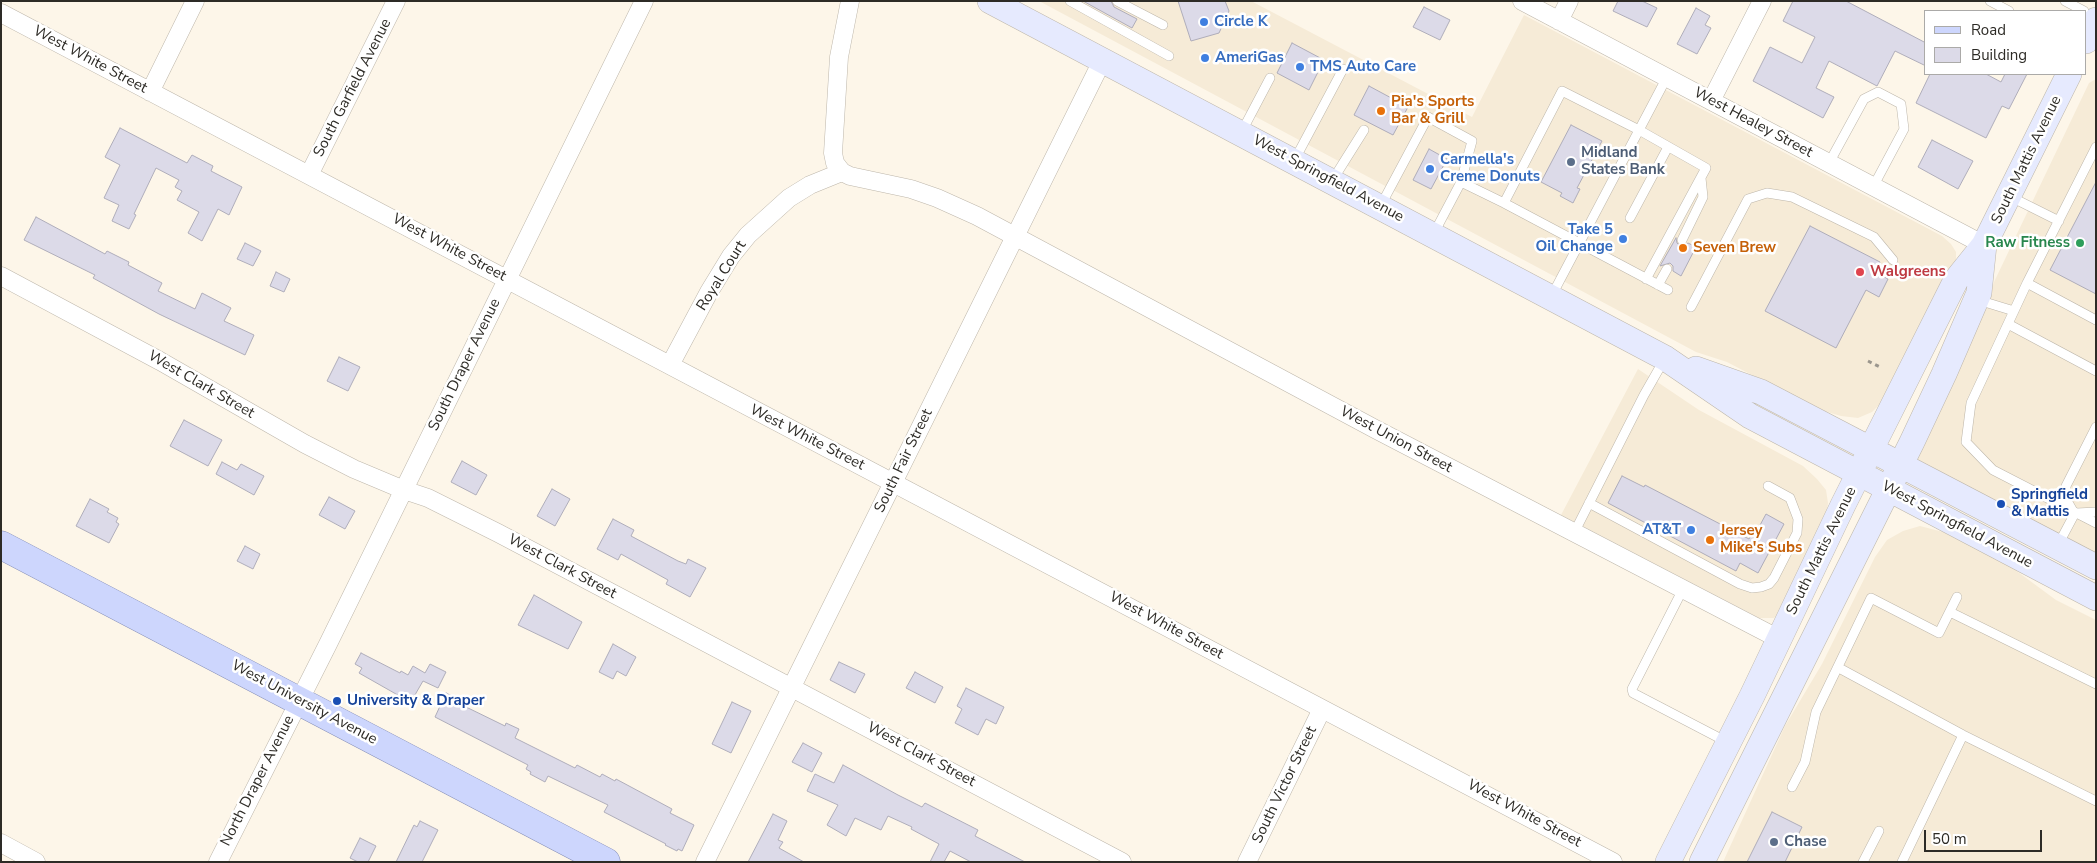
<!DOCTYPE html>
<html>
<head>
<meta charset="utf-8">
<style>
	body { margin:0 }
	#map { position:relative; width:2097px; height:863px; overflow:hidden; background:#fdf6e9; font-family:"Nunito Sans",sans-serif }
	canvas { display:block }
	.frame { position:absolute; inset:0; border:2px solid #2d2b26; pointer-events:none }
	.legend { position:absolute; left:1924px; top:10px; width:162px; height:65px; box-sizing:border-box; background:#fff; border:1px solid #abaaa8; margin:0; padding:6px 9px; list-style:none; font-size:15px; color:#2d2b26 }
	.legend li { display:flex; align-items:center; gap:10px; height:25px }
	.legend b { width:25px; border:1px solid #abaaa8 }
	.scale { position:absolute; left:1924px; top:830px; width:118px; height:22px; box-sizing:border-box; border:2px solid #2d2b26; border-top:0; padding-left:6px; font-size:15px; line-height:18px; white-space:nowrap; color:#2d2b26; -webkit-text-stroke:4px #fff; paint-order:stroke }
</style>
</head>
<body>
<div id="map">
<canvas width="2097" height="863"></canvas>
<div class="frame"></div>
<ul class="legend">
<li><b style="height:6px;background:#cdd6fd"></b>Road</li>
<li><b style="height:14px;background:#dcdae8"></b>Building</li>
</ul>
<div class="scale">50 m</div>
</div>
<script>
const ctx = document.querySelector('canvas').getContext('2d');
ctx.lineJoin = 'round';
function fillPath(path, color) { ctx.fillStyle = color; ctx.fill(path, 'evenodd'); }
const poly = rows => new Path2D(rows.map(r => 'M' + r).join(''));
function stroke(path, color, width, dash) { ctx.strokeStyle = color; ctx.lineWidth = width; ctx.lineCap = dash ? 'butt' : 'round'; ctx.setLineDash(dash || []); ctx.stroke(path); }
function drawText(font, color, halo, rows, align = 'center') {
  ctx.font = font + ' "Nunito Sans",sans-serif'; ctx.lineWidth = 5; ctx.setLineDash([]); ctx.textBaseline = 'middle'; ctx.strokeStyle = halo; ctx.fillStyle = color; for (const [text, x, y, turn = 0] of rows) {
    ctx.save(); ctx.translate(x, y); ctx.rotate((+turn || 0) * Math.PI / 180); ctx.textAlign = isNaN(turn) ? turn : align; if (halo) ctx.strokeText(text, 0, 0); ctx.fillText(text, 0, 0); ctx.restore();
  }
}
fillPath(poly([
	[1039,1,1251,1,1472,117,1524,15,1942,236,1951,244,1956,252,1956,261,1882,402,1872,412,1858,418,1841,416,1817,409,1727,362,1696,352],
	[2096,79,2096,555,1911,456,2089,83],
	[1638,369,1699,410,1803,466,1817,479,1826,490,1828,503,1826,517,1781,612,1774,618,1759,618,1561,515],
	[1920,526,1943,532,2003,561,2056,600,2096,620,2096,862,1723,862,1785,726,1822,664,1875,557,1887,540,1903,531]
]), '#f6ebd7');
const building = poly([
	[1083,1,1111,1,1114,7,1137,19,1132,28,1083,1],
	[1178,1,1225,1,1229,11,1219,33,1191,41,1178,1],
	[1618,1,1642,1,1657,8,1647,27,1613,11,1618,1],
	[1793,1,1846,1,1926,43,1926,66,1895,51,1877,86,1829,61,1816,88,1834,97,1823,118,1753,81,1770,47,1802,63,1815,37,1783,21,1793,1],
	[1424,7,1450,20,1440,40,1413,27,1424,7],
	[1696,8,1710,16,1705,25,1711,28,1697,54,1677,44,1696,8],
	[1292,43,1324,60,1309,90,1277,73,1292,43],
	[1930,74,1986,74,2001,82,2005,74,2027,74,2009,109,2002,106,1986,138,1916,103,1930,74],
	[1369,86,1408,107,1393,135,1354,115,1369,86],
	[1571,125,1602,141,1577,188,1580,189,1573,203,1560,196,1562,193,1541,182,1571,125],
	[120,128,187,163,192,155,213,166,211,171,242,187,229,215,218,209,202,241,188,233,199,212,177,200,182,191,175,187,179,180,156,168,134,214,136,215,129,229,112,221,119,205,104,198,120,165,105,157,120,128],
	[1932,140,1973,161,1958,189,1918,167,1932,140],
	[1429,149,1447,159,1431,189,1413,180,1429,149],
	[2096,182,2096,294,2050,270,2096,182],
	[36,217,105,254,107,251,129,262,128,265,162,283,158,291,195,309,202,293,231,308,224,321,254,335,245,355,159,314,93,278,95,275,24,240,36,217],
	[1810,226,1880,262,1875,272,1888,279,1879,297,1866,290,1836,348,1765,311,1810,226],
	[1676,238,1677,243,1680,246,1685,245,1688,243,1696,247,1681,276,1673,271,1673,266,1670,263,1660,266,1676,238],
	[245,243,261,251,253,266,237,259,245,243],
	[276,272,290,279,284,292,270,286,276,272],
	[339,357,360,367,348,391,327,381,339,357],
	[184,420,222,440,208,466,170,446,184,420],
	[462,461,487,475,476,495,451,482,462,461],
	[222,462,237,470,241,464,264,476,254,495,216,474,222,462],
	[1622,476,1644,487,1645,485,1749,539,1757,525,1759,527,1766,514,1784,524,1758,573,1740,563,1736,571,1608,503,1622,476],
	[552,489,570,499,555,526,537,516,552,489],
	[329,497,355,511,345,529,319,515,329,497],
	[90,499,109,509,107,512,118,518,116,522,119,524,109,543,76,526,90,499],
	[613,519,634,530,631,536,678,561,686,564,688,559,706,568,690,597,666,584,668,580,621,554,618,560,597,549,613,519],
	[245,546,260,554,253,569,237,561,245,546],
	[534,595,582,622,568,649,518,625,534,595],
	[613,644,636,657,626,676,617,671,613,679,599,672,613,644],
	[361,653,400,673,401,671,408,675,413,666,425,673,430,664,446,672,438,688,423,681,412,700,404,696,403,698,359,673,362,668,355,664,361,653],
	[839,662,865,674,855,693,830,680,839,662],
	[915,672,943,687,935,703,906,688,915,672],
	[966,688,1004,707,996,724,986,719,978,735,955,723,962,709,957,706,966,688],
	[446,693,464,702,462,705,505,726,506,723,519,729,515,738,575,768,577,765,600,777,602,774,615,781,616,779,672,809,670,813,694,825,682,851,678,849,677,851,665,845,666,844,604,812,608,805,548,776,545,782,530,774,531,772,526,769,528,765,435,717,446,693],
	[732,702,751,711,731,753,712,744,732,702],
	[803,743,822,753,812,772,792,762,803,743],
	[843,765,898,795,922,807,925,803,978,830,975,836,1025,862,971,862,950,851,944,862,930,862,939,844,911,829,912,827,888,816,881,830,855,818,846,836,827,825,838,805,807,791,815,774,834,783,843,765],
	[1772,812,1802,827,1785,862,1747,862,1772,812],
	[773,814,787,821,778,840,783,842,779,848,804,862,748,862,773,814],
	[420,821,438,830,422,862,396,862,414,825,417,827,420,821],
	[360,838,376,846,368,862,358,862,350,858,360,838]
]);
fillPath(building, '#dcdae8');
stroke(building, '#afadba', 1);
const lane = poly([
	[1070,1,1169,56],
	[1117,1,1163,25],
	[1990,1,2009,11],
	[2065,1,2084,11],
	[1241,133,1270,78],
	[2096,147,2027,283,1971,403,1966,442,1993,470,2096,523],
	[1294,161,1343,69],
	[1829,163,1864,99,1878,92,1901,104,1904,129,1873,187],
	[1332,181,1364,130],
	[2009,196,2059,221],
	[1381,205,1428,117,1472,141,1461,182],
	[1630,218,1668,147],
	[1433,235,1461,182,1504,203],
	[1682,240,1703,197,1701,178],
	[1646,279,1706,168,1639,130,1562,91,1504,203,1668,290],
	[2027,283,2096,320],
	[1658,285,1667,269],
	[1551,297,1667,77],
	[1978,300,2014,311],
	[1691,307,1748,199,1767,193,1792,197,1874,237,1893,260],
	[2008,324,2096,371],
	[1589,503,1740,584,1752,588,1761,587,1769,584,1774,578,1797,533,1798,519,1790,498,1768,486],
	[2074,513,2066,499,2066,486,2096,427],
	[2077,513,2096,512],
	[1574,533,1644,395,1664,360],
	[2058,545,2075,513],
	[1683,589,1632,689,1633,693,1727,742],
	[1950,612,2096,684],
	[1839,668,1963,735,2096,801],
	[1792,787,1805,762,1816,712,1871,598,1939,633,1957,597],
	[1863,862,1879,831],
	[1902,862,1963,735]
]);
const street = poly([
	[1522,1,1984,245],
	[1,13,1613,862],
	[1559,21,1569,1],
	[150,92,195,1],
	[1711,101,1762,1],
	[842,172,835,163,833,153,839,57,850,1],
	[309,175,396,1],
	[1,276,160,361,305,444,354,469,404,490,428,498,498,533,1122,862],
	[670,365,709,292,731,256,748,235,789,198,810,185,842,172,850,176,911,189,937,198,977,216,1377,430,1779,639],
	[1,843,36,862],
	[218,862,328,644,644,1],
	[705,862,1102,61],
	[1247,862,1322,709]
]);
const secondary = poly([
	[990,1,1665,358,1750,416,2096,598],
	[2086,41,2096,20],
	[1696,369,1761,392,2096,567],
	[1668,862,1752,696,1843,505,1956,280,1984,245,2069,74],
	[1702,862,1912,442,1944,374,1979,293,1984,245]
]);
const primary = poly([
	[1,545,606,862]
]);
stroke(lane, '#bdb6aa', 10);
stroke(street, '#bdb6aa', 19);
stroke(secondary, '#bdb6aa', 26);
stroke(primary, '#7f88b1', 29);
stroke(poly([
	[1868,361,1880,367]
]), '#9b968d', 3, [4, 4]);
stroke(lane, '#fff', 9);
stroke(street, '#fff', 18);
stroke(secondary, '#e6eafe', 25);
stroke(primary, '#cdd6fd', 28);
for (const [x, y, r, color] of [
	[1204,22,5,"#3f7fe0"],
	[1205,58,5,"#3f7fe0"],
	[1300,67,5,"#3f7fe0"],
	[1381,111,5,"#e8710a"],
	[1571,162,5,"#5c6f8a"],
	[1430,169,5,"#3f7fe0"],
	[1623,239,5,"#3f7fe0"],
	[2080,243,5,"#2e9e5b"],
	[1683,248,5,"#e8710a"],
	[1860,272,5,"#e0444e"],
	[2001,504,5,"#1a4fb4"],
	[1691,530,5,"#3f7fe0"],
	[1710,540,5,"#e8710a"],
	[337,701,5,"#1a4fb4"],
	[1774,842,5,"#5c6f8a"]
]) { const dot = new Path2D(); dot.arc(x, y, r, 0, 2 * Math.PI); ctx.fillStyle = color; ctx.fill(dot); stroke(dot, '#fff', 2); }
drawText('bold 15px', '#366cbe', '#fff', [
	["Circle K",1214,22],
	["AmeriGas",1215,58],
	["TMS Auto Care",1310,67],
	["Carmella's",1440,160],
	["Creme Donuts",1440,177],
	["Take 5",1613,230,"right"],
	["Oil Change",1613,247,"right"],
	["AT&T",1681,530,"right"]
], 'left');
drawText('15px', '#2d2b26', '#fff', [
	["West White Street",90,60,28],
	["South Garfield Avenue",353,88,-63],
	["West Healey Street",1753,123,28],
	["South Mattis Avenue",2027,160,-64],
	["West Springfield Avenue",1328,179,28],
	["West White Street",449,248,28],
	["Royal Court",722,276,-58],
	["South Draper Avenue",465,365,-64],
	["West Clark Street",201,385,30],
	["West White Street",807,438,27],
	["West Union Street",1396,440,28],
	["South Fair Street",904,461,-64],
	["West Springfield Avenue",1957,525,28],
	["South Mattis Avenue",1822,551,-64],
	["West Clark Street",562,567,28],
	["West White Street",1166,626,28],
	["West University Avenue",304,703,28],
	["West Clark Street",921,755,28],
	["North Draper Avenue",258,781,-63],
	["South Victor Street",1285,785,-64],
	["West White Street",1524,814,28]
]);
drawText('bold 15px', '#c56008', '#fff', [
	["Pia's Sports",1391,102],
	["Bar & Grill",1391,119],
	["Seven Brew",1693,248],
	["Jersey",1720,531],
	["Mike's Subs",1720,548]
], 'left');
drawText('bold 15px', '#4e5e75', '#fff', [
	["Midland",1581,153],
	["States Bank",1581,170],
	["Chase",1784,842]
], 'left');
drawText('bold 15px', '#27864d', '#fff', [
	["Raw Fitness",2070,243]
], 'right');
drawText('bold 15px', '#be3a42', '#fff', [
	["Walgreens",1870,272]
], 'left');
drawText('bold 15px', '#164399', '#fff', [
	["Springfield",2011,495],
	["& Mattis",2011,512],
	["University & Draper",347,701]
], 'left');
</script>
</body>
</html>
